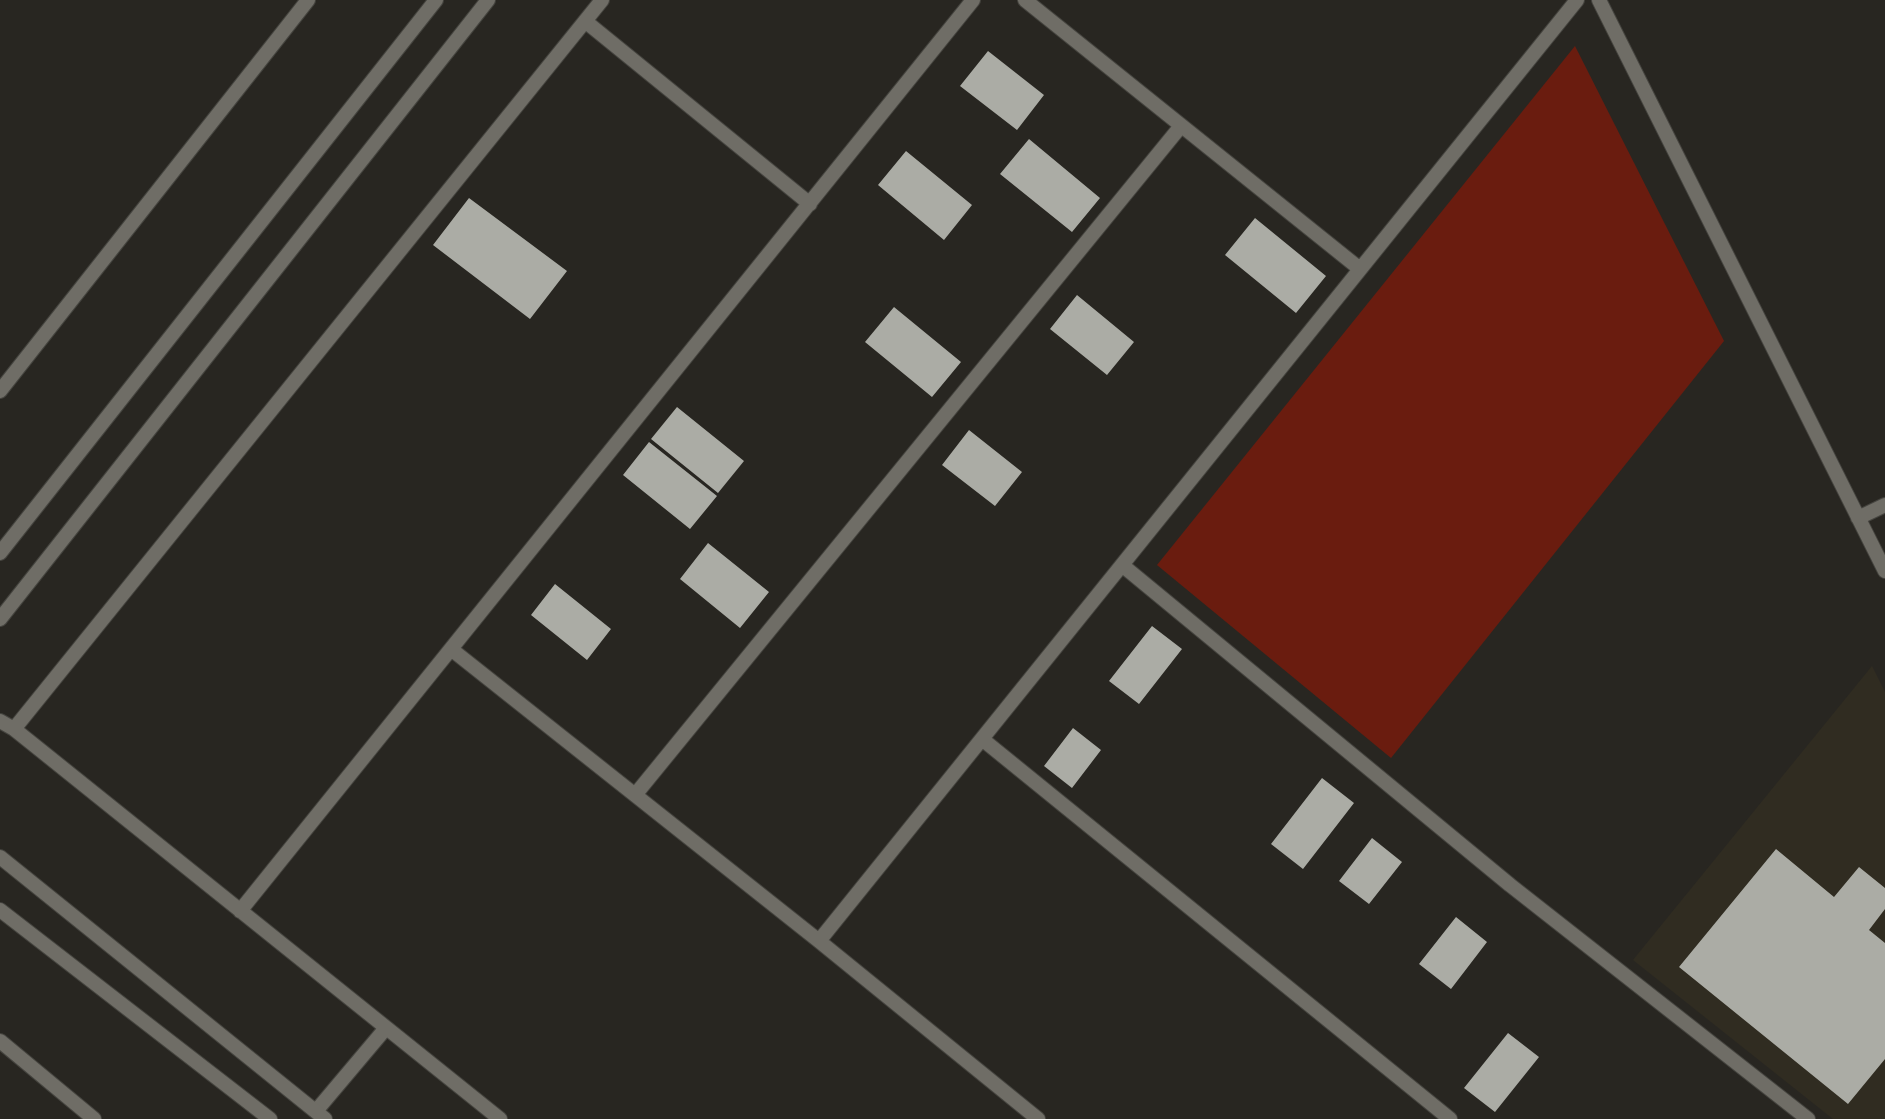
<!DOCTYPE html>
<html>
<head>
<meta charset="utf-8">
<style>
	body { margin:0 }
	canvas { display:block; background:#282621 }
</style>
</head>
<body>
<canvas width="1885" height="1119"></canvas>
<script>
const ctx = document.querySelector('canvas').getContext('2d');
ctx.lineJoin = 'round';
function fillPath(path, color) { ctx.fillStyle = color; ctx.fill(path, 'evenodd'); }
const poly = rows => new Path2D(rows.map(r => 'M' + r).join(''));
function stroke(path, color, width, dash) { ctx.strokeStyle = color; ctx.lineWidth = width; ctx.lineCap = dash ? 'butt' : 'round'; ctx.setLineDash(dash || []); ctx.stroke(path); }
fillPath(poly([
	[1872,666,1885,692,1885,1119,1833,1119,1633,960]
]), '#302c21');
fillPath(poly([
	[1575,46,1724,341,1391,758,1157,565]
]), '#6a1c0f');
fillPath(poly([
	[988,51,1044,95,1017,130,960,86],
	[1029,139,1100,198,1072,232,1000,174],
	[906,151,972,205,944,240,878,185],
	[469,198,567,271,530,319,433,245],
	[1255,218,1326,276,1296,313,1225,255],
	[1077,295,1134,342,1107,375,1050,329],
	[894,307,961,362,932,397,865,342],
	[677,407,744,461,718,493,651,439],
	[969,430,1022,472,995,506,942,465],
	[649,442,717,496,690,529,623,475],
	[708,543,769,592,740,628,680,579],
	[555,584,611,629,587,660,531,615],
	[1152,626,1182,649,1139,704,1109,681],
	[1073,728,1101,750,1072,788,1044,766],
	[1322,778,1354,803,1303,869,1271,844],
	[1372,838,1402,862,1369,904,1339,881],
	[1776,849,1834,897,1859,867,1885,888,1885,909,1869,930,1885,943,1885,1059,1848,1104,1679,967],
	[1456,917,1487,942,1451,989,1419,964],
	[1508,1033,1539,1057,1495,1112,1464,1088]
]), '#abaca5');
const minor = poly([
	[1025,0,1360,269],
	[585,21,810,204],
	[0,391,308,0],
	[1122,565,1510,885,1808,1119],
	[451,649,819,941,1038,1119],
	[0,721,14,729,34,745,500,1119],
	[14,729,602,0],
	[982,739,1450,1119],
	[635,795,1181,126],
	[240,911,973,0],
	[819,941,1577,0],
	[0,1041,94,1119],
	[316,1111,386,1028]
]);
const tertiary = poly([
	[1599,0,1885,571],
	[1858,518,1885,505],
	[0,553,436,0],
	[0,619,488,0],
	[0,857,325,1119],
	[0,910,270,1119]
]);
stroke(minor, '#45443f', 16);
stroke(tertiary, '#45443f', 16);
stroke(minor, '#6f6d66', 14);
stroke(tertiary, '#6f6d66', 14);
</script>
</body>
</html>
